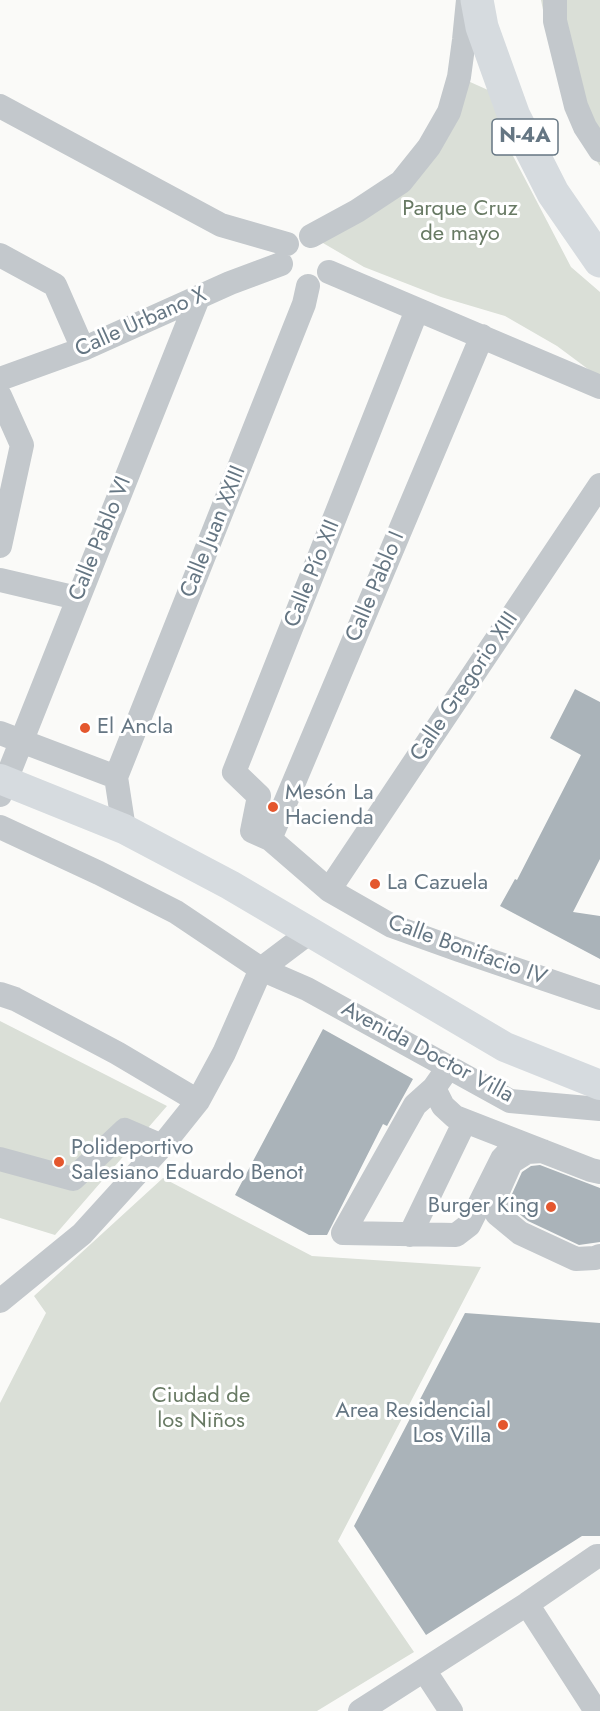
<!DOCTYPE html>
<html>
<head>
<meta charset="utf-8">
<style>
	body { margin:0 }
	canvas { display:block; background:#fafaf8 }
</style>
</head>
<body>
<canvas width="600" height="1711"></canvas>
<script>
const ctx = document.querySelector('canvas').getContext('2d');
ctx.lineJoin = 'round';
function fillPath(path, color) { ctx.fillStyle = color; ctx.fill(path, 'evenodd'); }
const poly = rows => new Path2D(rows.map(r => 'M' + r).join(''));
function stroke(path, color, width, dash) { ctx.strokeStyle = color; ctx.lineWidth = width; ctx.lineCap = dash ? 'butt' : 'round'; ctx.setLineDash(dash || []); ctx.stroke(path); }
function drawText(font, color, halo, rows, align = 'center') {
  ctx.font = font + ' Jost,sans-serif'; ctx.lineWidth = 6; ctx.setLineDash([]); ctx.textBaseline = 'middle'; ctx.strokeStyle = halo; ctx.fillStyle = color; for (const [text, x, y, turn = 0] of rows) {
    ctx.save(); ctx.translate(x, y); ctx.rotate((+turn || 0) * Math.PI / 180); ctx.textAlign = isNaN(turn) ? turn : align; if (halo) ctx.strokeText(text, 0, 0); ctx.fillText(text, 0, 0); ctx.restore();
  }
}
fillPath(poly([
	[541,0,600,0,600,166,592,154,554,65],
	[459,77,508,99,512,154,571,267,600,292,600,378,557,346,505,316,441,297,364,267,311,236,429,147],
	[0,1021,167,1106,55,1235,0,1218],
	[163,1178,312,1256,481,1267,338,1541,414,1652,317,1711,0,1711,0,1403,46,1313,34,1296]
]), '#dadfd7');
fillPath(poly([
	[575,689,600,702,600,859,573,912,600,916,600,959,500,906,515,879,517,880,581,755,550,738],
	[323,1029,413,1079,387,1126,383,1124,327,1235,309,1235,235,1195],
	[540,1165,600,1188,600,1242,579,1245,528,1221,512,1208,512,1194,522,1172,531,1166],
	[465,1313,600,1323,600,1536,582,1536,426,1635,354,1526]
]), '#aab3b9');
stroke(poly([
	[555,0,555,21,576,106,585,127,600,150],
	[0,106,221,225,287,244],
	[311,236,357,211,401,182,429,147,449,112,459,77,464,40,468,0],
	[0,255,55,285,83,349],
	[329,272,600,387],
	[417,310,234,772,259,796,252,831,270,839,329,890,392,926,459,950,600,998],
	[0,379,83,349,230,283,281,264],
	[0,396,22,445,0,546],
	[0,580,77,598],
	[0,733,116,777,124,829],
	[116,777,304,304,308,286],
	[0,795,198,298],
	[0,827,99,873,176,912,261,969,307,989,510,1101,600,1109],
	[270,839,482,336],
	[329,890,600,485],
	[0,994,15,999,117,1053,198,1101],
	[448,1068,434,1088,415,1105,343,1233,456,1235,469,1225,502,1159,518,1142],
	[434,1088,443,1106,455,1117,591,1170,600,1172],
	[543,1151,527,1152,511,1162,498,1191,497,1214,520,1233,576,1259,595,1258,600,1256],
	[0,1159,73,1179,125,1130,162,1146],
	[410,1235,465,1121],
	[0,1301,82,1234,162,1146,198,1101,224,1053,261,969,310,932],
	[527,1604,596,1711],
	[424,1670,451,1711],
	[360,1711,527,1604,597,1556,600,1556]
]), '#c3c8cc', 24);
stroke(poly([
	[0,779,124,829,230,885,505,1047,600,1085]
]), '#d6dbdf', 30);
stroke(poly([
	[477,0,482,27,514,116,553,193,600,261]
]), '#d6dbdf', 33);
for (const [x, y, r, color] of [
	[85,728,6,"#e4572e"],
	[273,807,6,"#e4572e"],
	[375,884,6,"#e4572e"],
	[59,1162,6,"#e4572e"],
	[551,1207,6,"#e4572e"],
	[503,1425,6,"#e4572e"]
]) { const dot = new Path2D(); dot.arc(x, y, r, 0, 2 * Math.PI); ctx.fillStyle = color; ctx.fill(dot); stroke(dot, '#fff', 2); }
for (const [x, y, w] of [
	[525,137,66]
]) { const box = new Path2D(); box.roundRect(x - w / 2, y - 18, w, 36, 4.5); ctx.fillStyle = '#fff'; ctx.fill(box); stroke(box, '#657683', 1.5); }
drawText('bold 21px', '#657683', null, [
	["N-4A",525,137]
]);
drawText('22px', '#687a64', '#fff', [
	["Parque Cruz",460,210],
	["de mayo",460,235],
	["Ciudad de",201,1397],
	["los Niños",201,1422]
]);
drawText('22px', '#657683', '#fff', [
	["Calle Urbano X",141,323,-24],
	["Calle Juan XXIII",214,532,-68],
	["Calle Pablo VI",101,539,-68],
	["Calle Pío XII",313,574,-68],
	["Calle Pablo I",376,587,-67],
	["Calle Gregorio XIII",465,687,-56],
	["Calle Bonifacio IV",467,951,20],
	["Avenida Doctor Villa",427,1053,28]
]);
drawText('22px', '#657683', '#fff', [
	["El Ancla",97,728],
	["Mesón La",285,794],
	["Hacienda",285,819],
	["La Cazuela",387,884],
	["Polideportivo",71,1149],
	["Salesiano Eduardo Benot",71,1174],
	["Burger King",539,1207,"right"],
	["Area Residencial",491,1412,"right"],
	["Los Villa",491,1437,"right"]
], 'left');
</script>
</body>
</html>
